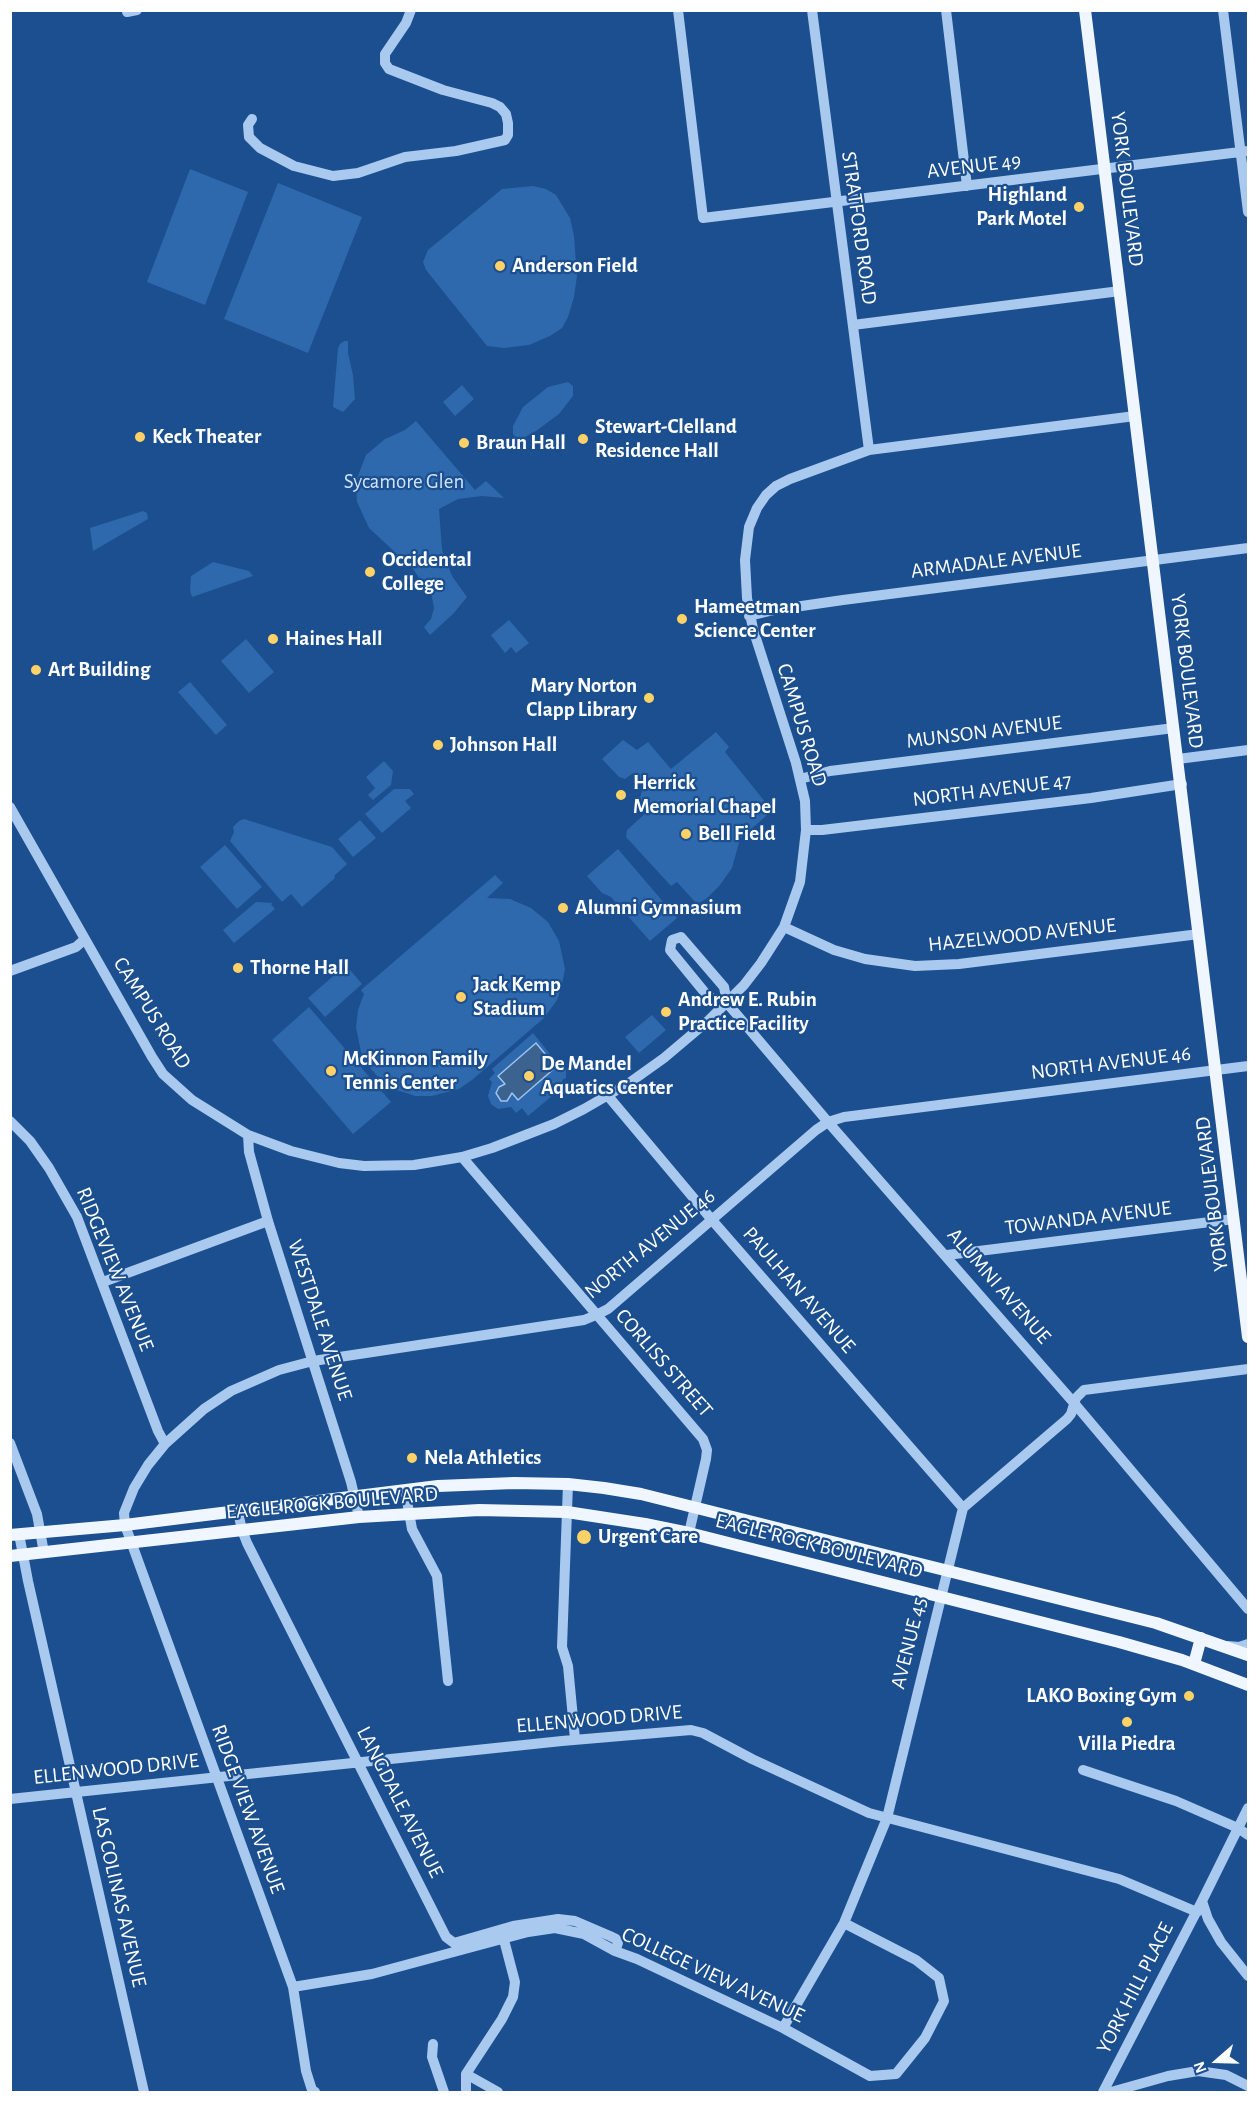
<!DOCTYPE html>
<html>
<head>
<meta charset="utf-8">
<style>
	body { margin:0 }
	#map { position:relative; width:1259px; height:2103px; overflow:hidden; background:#1b4f8f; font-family:"Alegreya Sans",sans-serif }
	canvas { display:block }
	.frame { position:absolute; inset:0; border:12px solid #fff; pointer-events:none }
	.north { position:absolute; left:1187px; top:2031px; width:60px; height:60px; -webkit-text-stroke:4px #1b4f8f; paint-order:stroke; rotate:250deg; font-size:16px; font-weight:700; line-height:24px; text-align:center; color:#fff }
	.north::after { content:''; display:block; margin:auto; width:21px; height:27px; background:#fff; clip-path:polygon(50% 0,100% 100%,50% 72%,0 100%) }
</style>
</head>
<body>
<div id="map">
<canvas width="1259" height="2103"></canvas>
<div class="frame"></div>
<div class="north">N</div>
</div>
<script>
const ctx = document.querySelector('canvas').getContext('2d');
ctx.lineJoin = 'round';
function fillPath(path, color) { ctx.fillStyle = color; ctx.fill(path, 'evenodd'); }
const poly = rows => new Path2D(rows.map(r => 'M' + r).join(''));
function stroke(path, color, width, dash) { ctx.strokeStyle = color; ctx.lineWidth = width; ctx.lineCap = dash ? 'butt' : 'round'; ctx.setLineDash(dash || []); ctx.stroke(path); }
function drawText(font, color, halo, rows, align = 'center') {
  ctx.font = font + ' "Alegreya Sans",sans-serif'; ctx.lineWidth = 4.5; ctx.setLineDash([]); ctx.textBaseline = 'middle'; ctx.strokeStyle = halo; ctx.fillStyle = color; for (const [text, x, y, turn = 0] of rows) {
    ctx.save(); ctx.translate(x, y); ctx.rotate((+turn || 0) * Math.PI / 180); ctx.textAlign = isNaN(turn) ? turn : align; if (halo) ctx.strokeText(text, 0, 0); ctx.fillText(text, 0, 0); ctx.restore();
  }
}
fillPath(poly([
	[190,169,248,192,205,305,147,282],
	[278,183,362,217,308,353,224,319],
	[533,186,546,189,556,195,570,218,574,236,577,276,574,297,568,317,562,328,550,336,529,345,504,348,487,346,426,270,423,262,428,250,502,189],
	[344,341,348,341,348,353,353,375,355,399,343,412,333,407,338,348,340,344],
	[568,382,573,386,573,396,559,414,536,431,525,437,516,437,513,434,513,426,523,407,548,387],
	[462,385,474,399,455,416,443,402],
	[416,421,475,490,486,481,504,498,482,496,458,499,439,509,442,550,452,576,467,597,453,614,430,635,424,627,431,619,434,608,432,597,413,569,369,528,357,502,356,481,366,455,385,439,405,430],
	[143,511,147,513,148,519,93,551,90,528],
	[213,562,249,571,253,576,192,597,190,590,191,576],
	[509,620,529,643,516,653,511,647,505,653,491,635],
	[246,639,274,672,249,693,221,661],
	[190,682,227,725,216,735,178,692],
	[716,732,729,747,725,752,766,803,766,816,740,839,732,868,720,885,706,899,697,904,677,882,671,886,626,837,627,830,648,811,641,804,640,798,642,791,646,788,633,773,625,779,619,777,602,759,623,740,637,750,648,742,671,769],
	[384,761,393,771,391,785,373,800,368,795,375,788,366,777],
	[394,789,410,789,414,794,405,801,411,808,382,833,365,814],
	[244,819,332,847,347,864,334,876,335,878,302,907,291,894,282,902,230,841,234,832,233,827,239,821],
	[360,820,376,838,353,857,338,839],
	[225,845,262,887,237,909,200,867],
	[618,849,677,918,650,941,611,897,602,893,587,876],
	[495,875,503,883,487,898,510,899,531,908,548,922,559,941,565,969,561,989,557,1000,544,1018,472,1080,459,1089,432,1096,415,1096,397,1090,376,1075,367,1064,361,1052,356,1027,358,1010,364,994,361,990],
	[256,902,273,903,271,904,275,909,234,943,223,930],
	[346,965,362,984,325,1017,308,998],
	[309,1007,391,1102,353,1134,272,1040],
	[652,1015,666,1030,639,1053,625,1037],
	[533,1033,558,1064,566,1069,566,1078,562,1080,564,1086,528,1116,522,1108,516,1113,511,1107,498,1109,491,1104,488,1096,492,1082,489,1079,495,1073,492,1069]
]), '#2e69ad');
const water = poly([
	[536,1043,556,1067,518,1100,512,1093,507,1101,501,1101,496,1093,499,1087,505,1084,498,1076,536,1043]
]);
fillPath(water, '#3c6290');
stroke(water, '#9cc4f0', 1.5);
stroke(poly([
	[678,10,703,218,1248,151],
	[812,10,869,450],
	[946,10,967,186],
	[1223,10,1248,212],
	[127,12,137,10],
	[252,119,248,125,249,137,260,148,294,166,333,176,358,173,405,157,456,151,505,140,508,135,508,123,506,114,500,107,492,103,443,90,389,69,385,63,385,54,406,23,411,10],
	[853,325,1120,291],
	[749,616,774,610,843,600,1248,548],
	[1178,759,1248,750],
	[800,779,830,771,1174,728],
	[10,807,152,1057,163,1074,192,1100,248,1135,291,1151,339,1163,364,1166,414,1165,462,1157,492,1148,554,1124,584,1109,629,1083,664,1058,709,1020,744,985,761,963,784,927,800,882,806,830,805,801,796,763,753,629,747,598,745,560,749,527,757,508,766,495,776,486,790,479,869,450,1135,416],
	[806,830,822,830,1091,798,1182,784],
	[784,927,834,950,865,959,915,966,959,964,1199,934],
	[681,937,724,987,727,1003,713,999,706,994,670,950,672,940,681,937],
	[10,971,76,947,85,939],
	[727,1003,828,1122,1074,1403,1248,1609],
	[608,1096,712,1220,963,1508],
	[10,1121,30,1141,49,1168,77,1217,158,1431,165,1444],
	[248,1135,249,1152,268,1221,351,1482,359,1517],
	[462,1157,703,1439,707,1450,706,1459,689,1533],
	[947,1255,1234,1219],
	[103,1282,268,1221],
	[10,1443,37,1514,44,1553],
	[568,1484,562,1647,568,1666,575,1739],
	[405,1490,412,1529,437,1576,448,1681],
	[238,1512,242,1530,247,1543,446,1937,454,1943,513,1926,558,1919,575,1921,610,1936,616,1939,618,1943,615,1951],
	[19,1534,28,1581,144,2092],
	[1228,1646,1239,1647,1248,1644],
	[1083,1770,1176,1801,1238,1828,1248,1835],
	[10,1799,562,1741,691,1730,703,1733,752,1759,869,1813,1119,1879,1197,1912],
	[1248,1808,1202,1901,1208,1919,1221,1942,1248,1976],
	[293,1987,372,1974,528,1932,555,1928,584,1934,615,1951,637,1959,783,2028,870,2076,896,2074,925,2038,944,2001,939,1978,916,1960,844,1923],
	[783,2028,844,1923,887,1818,963,1508,1067,1419,1071,1414,1076,1398,1084,1390,1248,1369],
	[433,2044,432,2057,444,2092],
	[466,2074,498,2092],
	[315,2092,312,2090,306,2071,293,1987,125,1525,124,1513,134,1488,148,1465,165,1444,204,1409,231,1391,279,1370,313,1361,584,1320,596,1315,608,1309,816,1130,828,1122,844,1117,1248,1066],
	[466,2092,466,2074,502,2019,513,1997,515,1982,504,1940],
	[1103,2092,1202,1901],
	[1111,2092,1168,2076,1198,2071,1226,2075,1248,2086]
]), '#a9c9ee', 10);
stroke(poly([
	[1085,10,1248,1337],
	[10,1535,125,1525,438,1486,514,1483,568,1484,604,1488,641,1494,1156,1623,1248,1655],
	[10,1556,359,1517,479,1510,567,1512,645,1524,689,1533,1119,1642,1182,1660,1248,1685],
	[1194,1664,1201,1638]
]), '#f0f6ff', 12);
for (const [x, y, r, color] of [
	[1079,207,6,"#ffd166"],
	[500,266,6,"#ffd166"],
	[140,437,6,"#ffd166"],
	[583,439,6,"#ffd166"],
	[464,443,6,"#ffd166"],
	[370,572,6,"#ffd166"],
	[682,619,6,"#ffd166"],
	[273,639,6,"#ffd166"],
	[36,670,6,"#ffd166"],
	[649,698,6,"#ffd166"],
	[438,745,6,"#ffd166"],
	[621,795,6,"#ffd166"],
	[686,834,6,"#ffd166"],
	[563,908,6,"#ffd166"],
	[238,968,6,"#ffd166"],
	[461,997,6,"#ffd166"],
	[666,1012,6,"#ffd166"],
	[331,1071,6,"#ffd166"],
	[529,1076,6,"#ffd166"],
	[412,1458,6,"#ffd166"],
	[584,1537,8,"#ffd166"],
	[1189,1696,6,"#ffd166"],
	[1127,1722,6,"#ffd166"]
]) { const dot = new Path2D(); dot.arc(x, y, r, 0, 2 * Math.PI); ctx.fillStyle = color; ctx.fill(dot); stroke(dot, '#1b4f8f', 2); }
drawText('21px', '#fff', '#1b4f8f', [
	["AVENUE 49",974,166,-7],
	["YORK BOULEVARD",1127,189,83],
	["STRATFORD ROAD",859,228,82],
	["ARMADALE AVENUE",996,561,-7],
	["YORK BOULEVARD",1187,671,83],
	["CAMPUS ROAD",802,725,73],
	["MUNSON AVENUE",984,732,-7],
	["NORTH AVENUE 47",992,790,-7],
	["HAZELWOOD AVENUE",1022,935,-6],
	["CAMPUS ROAD",152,1013,58],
	["NORTH AVENUE 46",1111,1063,-7],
	["YORK BOULEVARD",1212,1194,-97],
	["TOWANDA AVENUE",1088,1218,-7],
	["NORTH AVENUE 46",650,1244,-39],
	["RIDGEVIEW AVENUE",115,1269,68],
	["ALUMNI AVENUE",999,1286,49],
	["PAULHAN AVENUE",799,1290,49],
	["WESTDALE AVENUE",320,1320,72],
	["CORLISS STREET",664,1363,49],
	["EAGLE ROCK BOULEVARD",332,1503,-5],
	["EAGLE ROCK BOULEVARD",819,1546,14],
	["AVENUE 45",909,1643,-76],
	["ELLENWOOD DRIVE",599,1719,-5],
	["ELLENWOOD DRIVE",116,1769,-6],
	["LANGDALE AVENUE",400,1802,63],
	["RIDGE VIEW AVENUE",248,1809,70],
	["LAS COLINAS AVENUE",119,1897,77],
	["COLLEGE VIEW AVENUE",713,1975,25],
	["YORK HILL PLACE",1135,1988,-63]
]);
drawText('bold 21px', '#fff', '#1b4f8f', [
	["Highland",1067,195,"right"],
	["Park Motel",1067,219,"right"],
	["Anderson Field",512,266],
	["Stewart-Clelland",595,427],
	["Residence Hall",595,451],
	["Keck Theater",152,437],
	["Braun Hall",476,443],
	["Occidental",382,560],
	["College",382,584],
	["Hameetman",694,607],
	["Science Center",694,631],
	["Haines Hall",285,639],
	["Art Building",48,670],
	["Mary Norton",637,686,"right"],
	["Clapp Library",637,710,"right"],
	["Johnson Hall",450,745],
	["Herrick",633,783],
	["Memorial Chapel",633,807],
	["Bell Field",698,834],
	["Alumni Gymnasium",575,908],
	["Thorne Hall",250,968],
	["Jack Kemp",473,985],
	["Stadium",473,1009],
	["Andrew E. Rubin",678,1000],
	["Practice Facility",678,1024],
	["McKinnon Family",343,1059],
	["Tennis Center",343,1083],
	["De Mandel",541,1064],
	["Aquatics Center",541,1088],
	["Nela Athletics",424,1458],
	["Urgent Care",598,1537],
	["LAKO Boxing Gym",1177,1696,"right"],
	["Villa Piedra",1127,1744,"center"]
], 'left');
drawText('21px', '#cfe3fa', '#1b4f8f', [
	["Sycamore Glen",404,482]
]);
</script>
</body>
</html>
